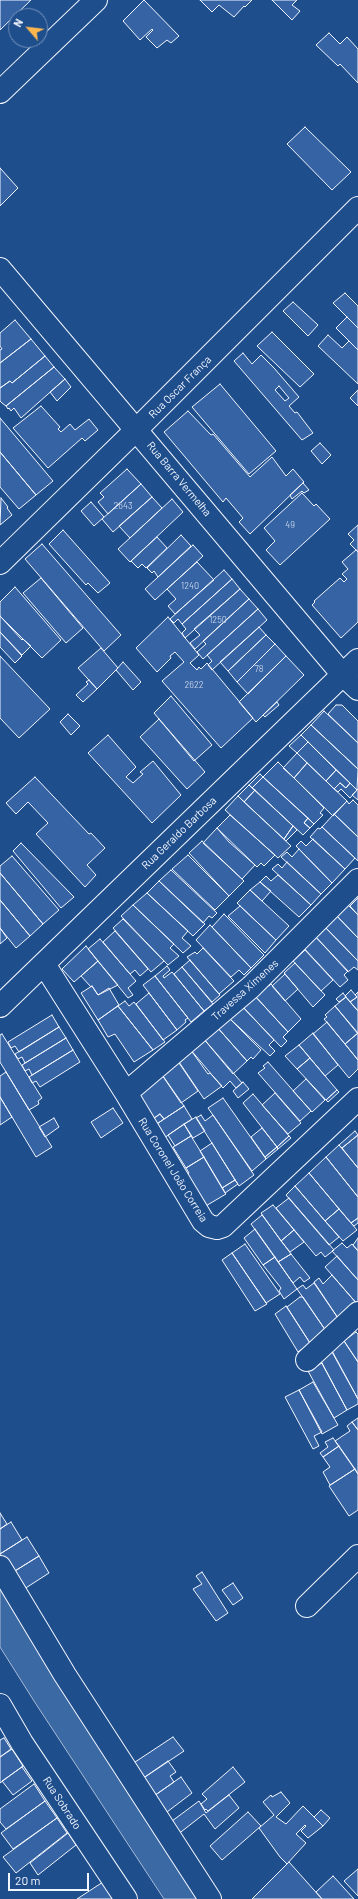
<!DOCTYPE html>
<html>
<head>
<meta charset="utf-8">
<style>
	body { margin:0 }
	#map { position:relative; width:358px; height:1899px; overflow:hidden; background:#1f4e8c; font-family:Barlow,sans-serif }
	canvas { display:block }
	.north { position:absolute; left:8px; top:8px; width:40px; height:40px; box-sizing:border-box; background:#1f4e8c; border:1px solid #7391ba; border-radius:50%; rotate:298deg; font-size:11px; font-weight:700; line-height:16px; text-align:center; color:#f2f6ff }
	.north::after { content:''; display:block; margin:auto; width:14px; height:18px; background:#ffb74d; clip-path:polygon(50% 0,100% 100%,50% 72%,0 100%) }
	.scale { position:absolute; left:8px; top:1873px; width:81px; height:18px; box-sizing:border-box; border:2px solid #f2f6ff; border-top:0; padding-left:5px; font-size:12px; line-height:14px; white-space:nowrap; color:#f2f6ff; -webkit-text-stroke:3px #1f4e8c; paint-order:stroke }
</style>
</head>
<body>
<div id="map">
<canvas width="358" height="1899"></canvas>
<div class="north">N</div>
<div class="scale">20 m</div>
</div>
<script>
const ctx = document.querySelector('canvas').getContext('2d');
ctx.lineJoin = 'round';
function fillPath(path, color) { ctx.fillStyle = color; ctx.fill(path, 'evenodd'); }
const poly = rows => new Path2D(rows.map(r => 'M' + r).join(''));
function stroke(path, color, width, dash) { ctx.strokeStyle = color; ctx.lineWidth = width; ctx.lineCap = dash ? 'butt' : 'round'; ctx.setLineDash(dash || []); ctx.stroke(path); }
function drawText(font, color, halo, rows, align = 'center') {
  ctx.font = font + ' Barlow,sans-serif'; ctx.lineWidth = 3; ctx.setLineDash([]); ctx.textBaseline = 'middle'; ctx.strokeStyle = halo; ctx.fillStyle = color; for (const [text, x, y, turn = 0] of rows) {
    ctx.save(); ctx.translate(x, y); ctx.rotate((+turn || 0) * Math.PI / 180); ctx.textAlign = isNaN(turn) ? turn : align; if (halo) ctx.strokeText(text, 0, 0); ctx.fillText(text, 0, 0); ctx.restore();
  }
}
const water = poly([
	[0,1585,197,1899,164,1899,34,1701,0,1647,0,1585]
]);
fillPath(water, '#3b69a3');
stroke(water, '#a8bbd7', 1);
const building = poly([
	[0,0,31,0,0,30,0,0],
	[144,0,179,36,171,43,167,40,157,48,146,37,153,30,152,29,140,40,123,21,144,0],
	[200,0,252,0,245,7,244,6,234,17,219,5,212,12,200,0],
	[272,0,297,0,292,5,300,11,292,20,272,0],
	[329,33,340,44,347,37,358,49,358,83,340,64,338,66,316,45,329,33],
	[305,127,351,172,332,190,287,144,305,127],
	[0,168,18,188,0,206,0,168],
	[345,293,358,306,358,328,333,303,345,293],
	[293,302,318,325,308,336,283,311,293,302],
	[347,317,358,328,358,350,336,328,347,317],
	[15,320,31,339,0,363,0,350,2,349,0,346,0,333,15,320],
	[272,332,314,374,300,387,257,346,272,332],
	[328,335,342,348,349,341,358,350,358,384,318,346,328,335],
	[31,339,45,356,12,383,10,381,0,388,0,363,31,339],
	[243,353,252,364,261,355,274,368,299,397,289,406,295,413,297,412,313,433,302,440,234,361,243,353],
	[279,386,289,398,285,401,275,390,279,386],
	[45,356,54,367,6,406,2,403,0,401,0,388,10,381,12,383,45,356],
	[54,367,65,379,21,418,14,408,11,411,9,408,8,409,6,406,54,367],
	[65,379,71,387,57,401,50,392,65,379],
	[220,384,276,451,249,474,192,407,220,384],
	[358,390,358,406,350,398,358,390],
	[41,406,60,427,58,429,61,432,70,424,75,430,89,419,98,430,85,441,82,438,48,468,13,428,41,406],
	[188,411,211,435,213,434,250,477,272,457,286,476,293,469,304,482,250,534,239,522,243,518,226,498,223,502,164,432,188,411],
	[0,418,53,481,36,495,0,452,0,418],
	[320,443,331,455,322,464,311,451,320,443],
	[0,452,36,495,19,509,0,487,0,452],
	[127,469,141,484,108,514,98,502,104,497,100,493,127,469],
	[303,483,309,490,304,493,302,491,292,499,290,495,303,483],
	[141,484,152,497,113,532,102,519,141,484],
	[302,493,314,506,316,504,330,519,280,565,266,550,275,541,264,528,302,493],
	[152,497,162,508,130,538,119,526,152,497],
	[1,498,8,507,7,508,12,515,0,525,1,498],
	[172,499,183,512,130,562,118,549,172,499],
	[91,502,104,517,94,526,81,511,91,502],
	[358,525,358,552,350,544,354,540,348,534,358,525],
	[63,530,110,583,98,593,88,583,86,585,49,544,63,530],
	[181,535,191,546,158,577,154,571,152,573,147,568,181,535],
	[157,537,167,548,146,568,142,564,138,568,131,561,157,537],
	[42,544,121,635,104,651,25,559,42,544],
	[193,545,203,556,155,600,145,589,193,545],
	[356,550,358,552,358,622,341,638,312,605,315,602,314,601,340,578,344,582,347,579,342,574,348,569,342,562,356,550],
	[197,562,214,580,175,614,168,606,176,599,167,589,197,562],
	[224,570,232,579,182,624,178,619,174,623,170,619,224,570],
	[41,578,83,628,66,643,23,593,41,578],
	[232,579,240,589,185,638,182,633,186,629,182,624,232,579],
	[15,587,61,640,42,658,0,616,0,602,15,587],
	[240,589,249,599,195,649,190,643,200,635,194,629,240,589],
	[249,599,258,609,203,659,197,652,206,644,203,641,249,599],
	[258,609,267,620,212,670,208,665,212,661,207,655,258,609],
	[0,616,22,640,23,639,31,646,22,655,0,632,0,616],
	[168,617,199,655,190,663,197,670,199,667,201,669,207,663,253,718,221,748,162,681,184,662,175,652,170,656,171,658,157,672,136,648,168,617],
	[259,627,266,635,228,671,220,662,259,627],
	[0,632,22,656,15,663,0,647,0,632],
	[266,635,275,644,237,682,228,671,266,635],
	[275,644,286,656,248,694,237,682,275,644],
	[101,648,118,668,97,689,78,668,101,648],
	[0,656,50,709,19,738,0,718,0,656],
	[286,656,304,675,256,722,239,702,286,656],
	[123,662,141,682,133,690,116,670,123,662],
	[89,680,97,689,83,702,76,695,88,684,86,682,89,680],
	[171,696,212,745,194,761,154,713,171,696],
	[277,702,279,705,265,717,263,715,277,702],
	[336,705,342,705,358,721,358,743,328,714,336,705],
	[324,711,358,743,358,769,311,725,324,711],
	[68,714,80,726,71,735,60,722,68,714],
	[159,719,205,772,187,789,140,737,159,719],
	[311,725,358,769,357,790,301,735,311,725],
	[108,735,136,767,126,777,133,783,143,774,140,772,153,761,181,795,152,823,88,753,108,735],
	[301,735,308,742,297,753,289,746,301,735],
	[308,742,336,770,326,781,297,753,308,742],
	[297,753,307,763,294,778,283,768,297,753],
	[278,762,324,808,320,813,323,815,314,824,263,777,278,762],
	[307,763,347,801,333,816,294,778,307,763],
	[336,770,350,783,346,788,340,783,334,789,326,781,336,770],
	[260,774,263,777,252,788,249,785,260,774],
	[35,777,89,834,91,833,105,848,87,865,96,875,85,887,36,834,48,823,28,802,16,814,6,803,35,777],
	[263,777,308,818,304,823,310,828,303,835,252,788,263,777],
	[340,783,346,788,350,783,357,790,350,798,341,789,338,792,334,789,340,783],
	[249,785,255,790,244,802,238,796,249,785],
	[358,789,358,800,352,795,358,789],
	[255,790,293,826,284,839,244,802,255,790],
	[238,796,291,846,278,858,225,810,238,796],
	[353,800,358,805,358,837,334,814,347,801,349,804,353,800],
	[334,814,358,837,358,861,322,827,334,814],
	[230,815,275,855,264,866,261,863,257,867,217,828,230,815],
	[308,818,314,824,310,828,304,823,308,818],
	[293,826,297,830,286,841,284,839,293,826],
	[322,827,355,858,345,869,310,837,318,828,320,829,322,827],
	[217,828,229,842,255,865,242,879,203,843,217,828],
	[313,839,345,869,332,883,296,846,301,841,306,846,313,839],
	[202,841,244,881,229,896,189,853,202,841],
	[21,843,74,897,61,908,13,851,21,843],
	[299,849,332,883,321,894,281,857,287,852,292,857,299,849],
	[188,855,229,896,215,910,172,869,188,855],
	[12,856,59,910,43,924,0,873,0,866,12,856],
	[287,862,321,894,311,905,272,869,278,864,282,868,287,862],
	[171,870,217,913,212,918,209,916,203,923,159,881,171,870],
	[0,873,43,924,30,936,0,900,0,873],
	[278,875,311,905,299,917,260,882,266,876,271,881,278,875],
	[159,881,205,924,193,936,147,893,159,881],
	[260,882,271,891,262,901,250,890,260,882],
	[250,890,289,926,276,940,237,903,250,890],
	[147,893,188,931,182,938,191,946,183,953,133,905,147,893],
	[358,898,358,915,350,906,358,898],
	[0,900,30,936,16,948,0,928,0,900],
	[345,902,358,915,358,938,333,912,345,902],
	[133,905,174,944,170,948,179,956,168,965,121,916,133,905],
	[240,906,276,940,265,953,228,916,240,906],
	[333,912,358,938,358,961,321,923,333,912],
	[224,914,264,955,251,968,212,927,224,914],
	[123,919,164,961,151,972,113,928,123,919],
	[210,925,251,968,244,975,239,970,231,977,196,940,210,925],
	[323,925,358,961,358,970,354,967,348,972,313,934,323,925],
	[0,928,7,938,0,944,0,928],
	[115,931,148,969,140,976,135,970,130,974,103,942,115,931],
	[313,934,348,971,344,975,348,980,340,987,301,945,313,934],
	[100,939,136,981,128,988,133,995,128,998,88,949,100,939],
	[86,946,98,961,74,982,62,969,86,946],
	[203,948,234,981,219,994,187,957,195,952,197,954,203,948],
	[305,950,333,980,321,991,293,961,305,950],
	[190,960,220,995,212,1002,182,967,190,960],
	[98,961,118,985,98,995,92,986,91,987,81,976,98,961],
	[295,963,325,995,313,1007,284,973,295,963],
	[167,966,170,970,163,976,164,978,172,972,204,1011,191,1022,155,976,167,966],
	[182,967,213,1004,204,1011,174,974,182,967],
	[285,974,298,989,285,1001,272,986,285,974],
	[155,976,188,1018,185,1020,186,1022,177,1030,143,985,155,976],
	[271,984,301,1019,288,1032,256,997,267,985,269,986,271,984],
	[92,986,98,995,109,988,119,1005,98,1020,81,993,92,986],
	[351,990,357,997,350,1002,345,996,351,990],
	[358,992,358,1011,350,1002,357,997,355,995,358,992],
	[149,993,177,1030,163,1040,136,1004,149,993],
	[343,993,346,997,339,1002,336,999,343,993],
	[253,994,288,1032,283,1037,287,1041,281,1047,238,1002,253,994],
	[346,997,358,1011,358,1034,335,1006,346,997],
	[125,1001,129,1006,134,1002,165,1042,153,1050,118,1006,125,1001],
	[240,1004,274,1040,269,1045,275,1051,270,1056,228,1017,240,1004],
	[118,1006,153,1050,134,1062,115,1034,108,1037,98,1020,118,1006],
	[335,1006,358,1033,345,1044,324,1019,327,1017,325,1015,335,1006],
	[52,1015,59,1027,19,1052,15,1046,11,1048,8,1042,52,1015],
	[228,1017,261,1050,253,1059,251,1057,247,1061,217,1027,228,1017],
	[327,1022,358,1060,358,1069,349,1078,313,1034,327,1022],
	[59,1027,66,1038,25,1063,22,1057,18,1059,15,1054,59,1027],
	[217,1027,247,1061,233,1074,203,1038,217,1027],
	[313,1033,338,1065,325,1076,299,1045,313,1033],
	[358,1033,358,1060,345,1044,358,1033],
	[2,1034,42,1098,38,1101,39,1104,29,1110,0,1062,0,1035,2,1034],
	[66,1038,73,1050,32,1075,29,1069,25,1071,22,1065,66,1038],
	[203,1038,242,1083,236,1088,230,1081,223,1088,190,1049,203,1038],
	[299,1045,310,1058,297,1069,285,1056,299,1045],
	[190,1049,208,1074,210,1073,222,1086,204,1099,177,1059,190,1049],
	[73,1050,80,1062,40,1087,36,1081,32,1083,29,1077,73,1050],
	[310,1058,337,1090,326,1100,297,1069,310,1058],
	[268,1062,311,1111,300,1121,258,1073,265,1068,263,1066,268,1062],
	[179,1063,198,1091,181,1103,162,1075,179,1063],
	[6,1072,52,1147,36,1157,0,1097,0,1076,6,1072],
	[163,1076,184,1106,164,1119,160,1114,153,1119,139,1094,139,1092,163,1076],
	[306,1079,325,1100,312,1112,293,1091,306,1079],
	[243,1082,249,1089,238,1098,233,1091,243,1082],
	[337,1090,339,1092,328,1102,326,1100,337,1090],
	[275,1093,301,1123,288,1134,262,1105,275,1093],
	[253,1094,289,1136,277,1147,243,1103,253,1094],
	[0,1097,12,1117,0,1125,0,1097],
	[223,1098,266,1159,252,1171,208,1108,223,1098],
	[184,1106,192,1119,164,1138,155,1125,184,1106],
	[113,1108,123,1123,101,1138,91,1122,113,1108],
	[160,1114,164,1119,157,1124,154,1118,160,1114],
	[201,1115,205,1121,213,1115,254,1175,239,1186,196,1118,201,1115],
	[196,1117,205,1131,193,1138,184,1124,196,1117],
	[54,1118,59,1127,45,1137,39,1127,54,1118],
	[184,1124,191,1136,175,1146,168,1135,184,1124],
	[262,1128,277,1147,265,1157,251,1137,262,1128],
	[355,1131,358,1135,342,1148,339,1145,355,1131],
	[358,1135,358,1168,342,1148,358,1135],
	[191,1136,204,1157,186,1168,173,1147,191,1136],
	[289,1136,291,1138,278,1149,277,1147,289,1136],
	[212,1143,235,1180,222,1188,200,1151,212,1143],
	[339,1145,358,1168,358,1197,326,1157,339,1145],
	[277,1147,278,1149,266,1159,265,1157,277,1147],
	[204,1157,226,1194,204,1207,186,1175,189,1173,186,1168,204,1157],
	[326,1157,358,1197,358,1218,351,1223,309,1173,326,1157],
	[309,1173,339,1209,325,1221,295,1186,309,1173],
	[235,1180,238,1184,225,1193,222,1188,235,1180],
	[295,1186,339,1237,329,1245,286,1195,295,1186],
	[289,1198,334,1250,325,1257,321,1252,316,1256,276,1208,289,1198],
	[273,1205,294,1230,281,1241,261,1213,273,1205],
	[339,1209,357,1230,343,1241,325,1221,339,1209],
	[262,1215,291,1254,278,1262,251,1224,262,1215],
	[358,1218,358,1223,354,1226,351,1223,358,1218],
	[255,1229,275,1257,263,1265,244,1238,255,1229],
	[294,1230,304,1242,290,1252,281,1241,294,1230],
	[358,1238,358,1251,353,1245,358,1238],
	[342,1243,347,1248,352,1244,358,1251,358,1280,332,1251,342,1243],
	[245,1244,280,1294,266,1303,232,1253,245,1244],
	[232,1253,267,1304,255,1311,222,1260,232,1253],
	[291,1254,310,1278,304,1282,300,1277,293,1283,278,1262,291,1254],
	[337,1256,358,1280,358,1305,325,1267,337,1256],
	[275,1257,297,1289,284,1299,279,1291,281,1288,263,1265,275,1257],
	[332,1275,358,1305,340,1321,314,1282,319,1278,323,1284,332,1275],
	[314,1283,340,1321,326,1331,297,1289,303,1285,306,1289,314,1283],
	[300,1297,303,1297,326,1331,310,1343,287,1307,300,1297],
	[286,1306,310,1343,298,1352,275,1314,286,1306],
	[356,1332,358,1334,358,1362,344,1341,356,1332],
	[344,1341,358,1362,358,1399,331,1349,344,1341],
	[332,1352,358,1399,358,1404,347,1410,319,1358,332,1352],
	[322,1363,347,1410,334,1418,308,1371,322,1363],
	[313,1382,338,1425,322,1434,299,1390,313,1382],
	[299,1390,322,1432,314,1436,319,1446,313,1449,285,1397,299,1390],
	[358,1418,358,1430,352,1422,358,1418],
	[352,1422,358,1430,358,1474,335,1441,350,1431,347,1426,352,1422],
	[333,1438,339,1446,323,1457,320,1453,328,1447,325,1442,333,1438],
	[339,1446,355,1469,330,1485,323,1472,330,1467,323,1457,339,1446],
	[355,1469,358,1474,358,1510,349,1516,329,1486,355,1469],
	[0,1513,7,1524,0,1529,0,1513],
	[11,1522,22,1540,0,1554,0,1529,11,1522],
	[27,1537,39,1556,10,1574,0,1559,0,1554,27,1537],
	[39,1556,49,1573,21,1591,10,1574,39,1556],
	[202,1572,228,1613,216,1621,193,1589,202,1584,196,1576,202,1572],
	[233,1583,243,1598,233,1605,222,1590,233,1583],
	[173,1737,184,1751,139,1781,129,1766,173,1737],
	[4,1738,11,1749,0,1757,0,1740,4,1738],
	[12,1749,23,1766,0,1783,0,1757,12,1749],
	[168,1761,176,1772,170,1776,174,1782,151,1798,139,1781,168,1761],
	[22,1767,32,1781,13,1795,2,1781,22,1767],
	[233,1767,245,1782,208,1811,206,1809,205,1810,201,1804,207,1799,202,1794,233,1767],
	[181,1777,192,1793,163,1815,151,1798,181,1777],
	[34,1784,45,1801,6,1829,0,1822,0,1809,34,1784],
	[281,1792,290,1803,276,1817,286,1824,303,1806,323,1826,308,1838,301,1831,306,1826,305,1825,296,1834,306,1843,287,1864,280,1857,259,1828,274,1815,263,1802,271,1795,272,1797,281,1792],
	[229,1795,239,1808,215,1829,204,1814,177,1835,168,1824,199,1801,206,1813,229,1795],
	[45,1801,57,1818,13,1849,1,1833,45,1801],
	[321,1810,330,1818,323,1826,314,1817,321,1810],
	[248,1812,261,1826,222,1860,210,1846,248,1812],
	[57,1818,67,1833,16,1873,3,1857,57,1818],
	[68,1833,76,1845,38,1875,30,1863,68,1833],
	[289,1862,322,1899,252,1899,289,1862],
	[358,1869,358,1896,344,1881,358,1869],
	[333,1876,354,1899,322,1899,316,1892,333,1876],
	[103,1882,114,1899,77,1899,103,1882]
]);
fillPath(building, '#3563a3');
stroke(building, '#f2f6ff', 1);
const minor = poly([
	[0,269,343,675,358,689],
	[44,964,126,1093,203,1221,209,1226,217,1228,223,1226,358,1099],
	[0,1006,358,660],
	[126,1093,251,987,358,880],
	[307,1360,358,1313],
	[0,1567,65,1675,210,1899],
	[307,1606,358,1556],
	[0,1705,22,1743,126,1899]
]);
const tertiary = poly([
	[0,92,96,0],
	[0,563,137,429,358,208]
]);
stroke(minor, '#f2f6ff', 24);
stroke(tertiary, '#f2f6ff', 24);
stroke(minor, '#1f4e8c', 22);
stroke(tertiary, '#1f4e8c', 22);
drawText('9px', '#c3d1e8', null, [
	["2643",123,506],
	["49",290,525],
	["1240",190,586],
	["1250",218,620],
	["78",259,669],
	["2622",194,685]
]);
drawText('11px', '#f2f6ff', '#1f4e8c', [
	["Rua Oscar França",180,387,-45],
	["Rua Barra Vermelha",179,479,50],
	["Rua Geraldo Barbosa",179,833,-44],
	["Travessa Ximenes",245,990,-42],
	["Rua Coronel João Correia",173,1170,58],
	["Rua Sobrado",62,1803,57]
]);
</script>
</body>
</html>
